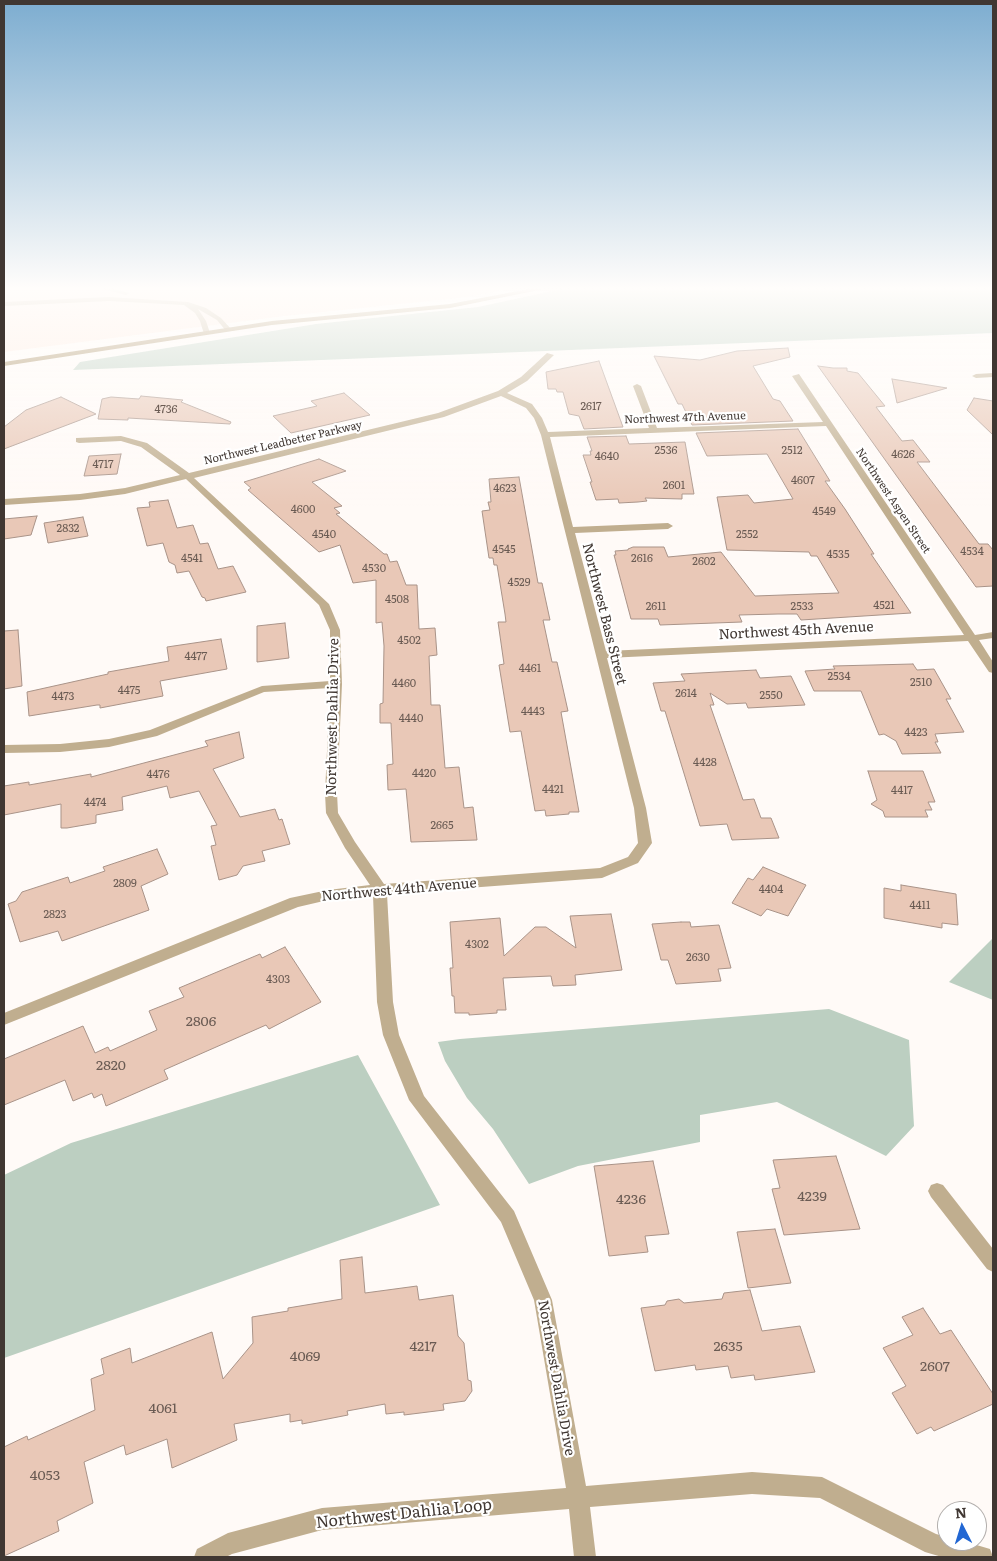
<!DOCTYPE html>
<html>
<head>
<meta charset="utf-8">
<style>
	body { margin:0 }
	#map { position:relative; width:997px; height:1561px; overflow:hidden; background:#fffaf7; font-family:Literata,serif }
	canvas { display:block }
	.frame { position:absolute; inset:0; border:5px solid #403732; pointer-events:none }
	.north { position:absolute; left:937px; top:1501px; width:50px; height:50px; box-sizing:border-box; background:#fff; border:1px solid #b3afad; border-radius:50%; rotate:355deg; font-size:14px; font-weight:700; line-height:20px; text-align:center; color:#403732 }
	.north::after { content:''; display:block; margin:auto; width:18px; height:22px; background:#2267d3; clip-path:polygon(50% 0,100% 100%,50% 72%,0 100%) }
</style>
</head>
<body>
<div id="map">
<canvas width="997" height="1561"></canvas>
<div class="frame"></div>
<div class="north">N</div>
</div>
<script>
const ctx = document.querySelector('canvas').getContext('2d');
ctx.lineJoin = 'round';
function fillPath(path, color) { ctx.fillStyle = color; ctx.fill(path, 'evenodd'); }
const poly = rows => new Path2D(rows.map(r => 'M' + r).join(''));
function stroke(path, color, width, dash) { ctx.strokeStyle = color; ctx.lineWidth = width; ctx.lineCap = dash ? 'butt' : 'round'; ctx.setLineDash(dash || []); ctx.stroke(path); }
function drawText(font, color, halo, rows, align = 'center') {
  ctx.font = font + ' Literata,serif'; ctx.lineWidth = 4.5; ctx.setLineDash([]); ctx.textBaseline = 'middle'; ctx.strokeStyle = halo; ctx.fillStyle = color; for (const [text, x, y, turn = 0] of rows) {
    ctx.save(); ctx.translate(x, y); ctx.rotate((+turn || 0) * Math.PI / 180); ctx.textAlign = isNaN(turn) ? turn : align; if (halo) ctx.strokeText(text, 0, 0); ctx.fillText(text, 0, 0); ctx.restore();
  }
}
fillPath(poly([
	[4,287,519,287,467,297,285,316,4,352]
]), '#feebe1');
fillPath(poly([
	[571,287,993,287,993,333,73,370,80,362,316,324,478,307],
	[993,938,993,1000,949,982],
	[829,1009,909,1040,914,1126,886,1156,777,1102,700,1115,700,1142,578,1166,529,1184,493,1129,467,1098,445,1061,438,1042,460,1039],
	[358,1055,440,1205,4,1358,4,1175,71,1143]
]), '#bccfc1');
const building = poly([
	[788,348,790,357,753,366,773,399,780,401,793,421,692,425,682,404,678,404,654,356,700,360,737,351,788,348],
	[599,361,623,427,584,429,579,416,569,414,563,392,557,392,556,389,548,389,546,372,599,361],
	[818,366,833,368,847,368,847,371,858,373,885,406,876,407,902,441,913,440,930,462,917,462,979,544,988,544,993,550,993,586,976,587,818,366],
	[892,379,947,388,897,403,892,379],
	[344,393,370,415,291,433,273,416,317,406,311,401,344,393],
	[141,396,183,400,181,402,231,422,230,424,128,418,128,420,98,419,102,399,111,397,139,399,141,396],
	[61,397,96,414,4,449,4,427,26,410,61,397],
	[974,398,993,401,993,435,967,410,974,398],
	[798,429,830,481,825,481,845,509,874,554,871,554,911,613,801,620,797,614,778,614,739,615,742,622,660,625,658,619,631,619,614,555,616,555,615,551,628,550,628,549,633,547,664,547,668,557,721,552,755,596,839,593,817,556,811,556,809,552,727,550,717,497,748,495,754,503,793,499,767,454,707,456,696,433,798,429],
	[626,436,629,444,685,442,694,494,682,494,682,499,645,498,647,501,638,502,619,503,618,499,596,500,590,482,592,482,583,455,591,455,590,451,592,451,587,437,626,436],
	[121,454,117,474,84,476,89,456,121,454],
	[319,459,346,471,312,482,342,506,334,508,340,513,336,514,384,554,387,554,390,562,397,561,406,585,417,585,419,629,435,628,437,655,429,656,431,705,440,705,445,768,459,767,464,808,473,807,477,840,411,842,406,789,388,790,387,765,393,764,391,723,380,723,380,704,383,703,384,646,382,622,376,623,376,580,353,583,340,545,319,552,248,490,251,488,244,482,319,459],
	[519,477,538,583,542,583,550,620,543,620,552,662,557,662,568,711,561,712,579,812,569,812,569,814,546,816,545,810,535,811,521,731,510,732,499,665,504,664,498,622,506,622,505,614,497,565,494,565,493,558,489,558,482,511,490,510,488,502,491,502,489,479,519,477],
	[168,500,177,528,193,525,200,544,208,543,218,569,233,566,246,592,206,601,205,598,202,597,189,571,177,573,175,565,169,562,163,543,147,546,137,508,150,507,149,502,168,500],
	[37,516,31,535,4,539,4,519,37,516],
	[83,517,88,536,48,543,44,523,83,517],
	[285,623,289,658,257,662,257,626,285,623],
	[18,630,22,686,4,689,4,631,18,630],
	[221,639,227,669,160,681,163,696,100,708,100,705,97,705,29,716,27,692,108,674,108,672,169,661,167,647,221,639],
	[913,664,917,670,934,669,951,699,946,699,964,732,935,734,938,742,935,742,941,753,902,754,896,741,884,734,879,735,861,691,814,691,805,671,835,669,833,666,913,664],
	[756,670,760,678,791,676,805,705,748,708,746,703,727,704,710,693,714,705,710,705,743,800,754,799,761,818,771,818,779,838,732,840,727,824,700,826,665,711,661,711,653,683,685,681,681,674,756,670],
	[239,732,244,758,213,769,240,817,275,809,279,820,282,819,290,844,262,851,265,861,243,866,237,875,219,880,211,846,216,845,211,826,217,825,199,791,170,798,167,786,122,797,123,810,96,815,96,823,67,828,61,828,61,804,4,815,4,786,29,782,29,785,91,774,91,777,208,746,205,741,239,732],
	[868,771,923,771,935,802,928,802,932,810,925,810,928,817,885,817,883,811,871,804,877,800,868,771],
	[157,849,168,874,141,886,149,910,62,941,58,931,20,942,8,904,16,901,22,892,68,877,70,883,105,871,103,867,157,849],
	[763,867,806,885,788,916,767,909,761,916,732,903,748,878,753,880,763,867],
	[901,885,956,894,958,925,942,923,942,928,884,918,884,888,901,891,901,885],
	[611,914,622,970,575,975,576,985,553,986,551,976,503,978,506,1010,497,1010,497,1013,469,1015,469,1013,455,1013,454,996,452,996,450,968,453,968,450,922,500,918,504,956,535,927,546,927,576,948,570,916,611,914],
	[681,922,690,922,691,927,719,925,731,968,718,969,721,981,676,984,668,960,661,960,652,924,681,922],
	[285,947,321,1002,269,1029,266,1025,164,1070,168,1079,106,1106,102,1094,94,1098,92,1093,73,1101,65,1080,4,1105,4,1059,83,1026,95,1053,108,1047,110,1051,157,1030,149,1011,184,997,179,988,260,954,262,958,285,947],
	[836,1156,860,1229,784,1235,772,1189,780,1188,773,1160,836,1156],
	[653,1161,669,1234,645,1236,648,1252,609,1256,594,1166,653,1161],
	[775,1229,791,1283,748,1288,737,1232,775,1229],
	[362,1257,365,1293,417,1286,419,1300,453,1295,458,1336,464,1343,468,1380,471,1381,472,1391,465,1401,443,1404,444,1410,404,1415,404,1412,386,1414,385,1404,347,1411,348,1415,302,1424,302,1420,290,1422,290,1414,234,1424,237,1440,172,1468,167,1439,126,1455,124,1445,84,1462,93,1503,57,1521,59,1531,4,1556,4,1447,27,1436,28,1440,95,1410,91,1379,104,1374,101,1359,130,1348,132,1363,212,1332,223,1379,253,1343,252,1317,288,1311,288,1308,342,1299,340,1260,362,1257],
	[750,1290,762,1331,800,1326,815,1372,755,1380,754,1375,731,1378,728,1366,696,1370,695,1365,655,1371,641,1308,665,1305,667,1301,679,1299,684,1303,722,1299,724,1293,750,1290],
	[923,1308,940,1334,951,1330,993,1394,993,1404,934,1431,931,1427,917,1434,892,1393,906,1386,883,1348,913,1335,902,1317,923,1308]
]);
fillPath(building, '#e9c8b7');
stroke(building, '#a99388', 1);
fillPath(poly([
	[95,287,108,287,129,293,126,295,95,287],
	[109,297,188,302,206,308,221,318,232,330,226,331,217,320,198,309,206,321,210,333,204,334,200,321,195,313,184,305,109,301,4,306,4,302,109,297]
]), '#c0ae8f');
fillPath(poly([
	[547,353,554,355,527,381,507,393,532,404,542,418,548,432,649,428,633,386,637,384,641,386,657,428,823,422,792,376,799,374,975,635,993,632,993,638,979,640,993,662,993,673,989,672,968,641,607,658,646,808,652,843,638,863,602,878,387,894,393,1002,399,1035,424,1096,514,1211,552,1300,586,1486,752,1472,822,1477,936,1534,947,1537,947,1541,963,1541,990,1549,993,1557,942,1557,925,1552,820,1498,752,1494,590,1507,596,1557,574,1557,569,1509,322,1530,232,1554,226,1557,194,1557,197,1549,228,1533,322,1508,566,1488,534,1300,501,1222,409,1100,383,1035,377,1002,373,895,328,900,298,907,4,1025,4,1013,290,898,328,890,370,885,345,848,326,813,325,793,330,688,264,692,157,736,109,747,60,752,4,753,4,745,60,744,109,739,150,730,262,686,330,681,330,630,319,605,186,479,125,494,80,500,4,505,4,499,80,494,125,488,180,475,141,447,121,441,79,443,76,442,76,438,121,436,147,443,189,473,438,413,498,391,521,377,547,353],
	[501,396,526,408,534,418,541,435,634,808,638,843,628,857,600,868,384,884,355,842,338,813,337,793,342,684,340,630,329,604,194,478,444,417,501,396],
	[826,426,964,635,606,651,575,533,668,529,673,526,668,523,573,527,550,437,826,426],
	[993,373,993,377,976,378,972,376,976,374,993,373],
	[937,1183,943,1185,993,1249,993,1272,987,1269,931,1197,928,1191,931,1185,937,1183]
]), '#c0ae8f');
fillPath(poly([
	[539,287,554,287,450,308,272,325,4,366,4,362,272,321,450,304,539,287]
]), '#a3885a');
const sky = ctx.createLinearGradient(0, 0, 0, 506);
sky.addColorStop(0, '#7dadd0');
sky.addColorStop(0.57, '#fffdfb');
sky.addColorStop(1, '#fffdfb00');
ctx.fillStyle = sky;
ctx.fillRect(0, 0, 997, 506);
drawText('11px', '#6a5b53', null, [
	["2617",591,407],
	["4736",166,410],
	["2536",666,451],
	["2512",792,451],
	["4626",903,455],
	["4640",607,457],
	["4717",103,465],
	["4607",803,481],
	["2601",674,486],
	["4623",505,489],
	["4600",303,510],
	["4549",824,512],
	["2832",68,529],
	["4540",324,535],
	["2552",747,535],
	["4545",504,550],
	["4534",972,552],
	["4535",838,555],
	["4541",192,559],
	["2616",642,559],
	["2602",704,562],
	["4530",374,569],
	["4529",519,583],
	["4508",397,600],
	["4521",884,606],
	["2611",656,607],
	["2533",802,607],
	["4502",409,641],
	["4477",196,657],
	["4461",530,669],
	["2534",839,677],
	["2510",921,683],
	["4460",404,684],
	["4475",129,691],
	["2614",686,694],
	["2550",771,696],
	["4473",63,697],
	["4443",533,712],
	["4440",411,719],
	["4423",916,733],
	["4428",705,763],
	["4420",424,774],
	["4476",158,775],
	["4421",553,790],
	["4417",902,791],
	["4474",95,803],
	["2665",442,826],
	["2809",125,884],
	["4404",771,890],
	["4411",920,906],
	["2823",55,915],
	["4302",477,945],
	["2630",698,958],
	["4303",278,980]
]);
drawText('11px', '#403732', '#fff', [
	["Northwest 47th Avenue",685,418,-2],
	["Northwest Leadbetter Parkway",283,443,-13],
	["Northwest Aspen Street",893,501,56]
]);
drawText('14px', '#403732', '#fff', [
	["Northwest Bass Street",604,614,76],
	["Northwest 45th Avenue",796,631,-3],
	["Northwest Dahlia Drive",333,717,-89],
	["Northwest 44th Avenue",399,890,-5],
	["Northwest Dahlia Drive",556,1378,80]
]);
drawText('14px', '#6a5b53', null, [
	["2806",201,1022],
	["2820",111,1066],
	["4239",812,1197],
	["4236",631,1200],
	["4217",423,1347],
	["2635",728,1347],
	["4069",305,1357],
	["2607",935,1367],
	["4061",163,1409],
	["4053",45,1476]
]);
drawText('16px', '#403732', '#fff', [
	["Northwest Dahlia Loop",404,1514,-6]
]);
</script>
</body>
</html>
